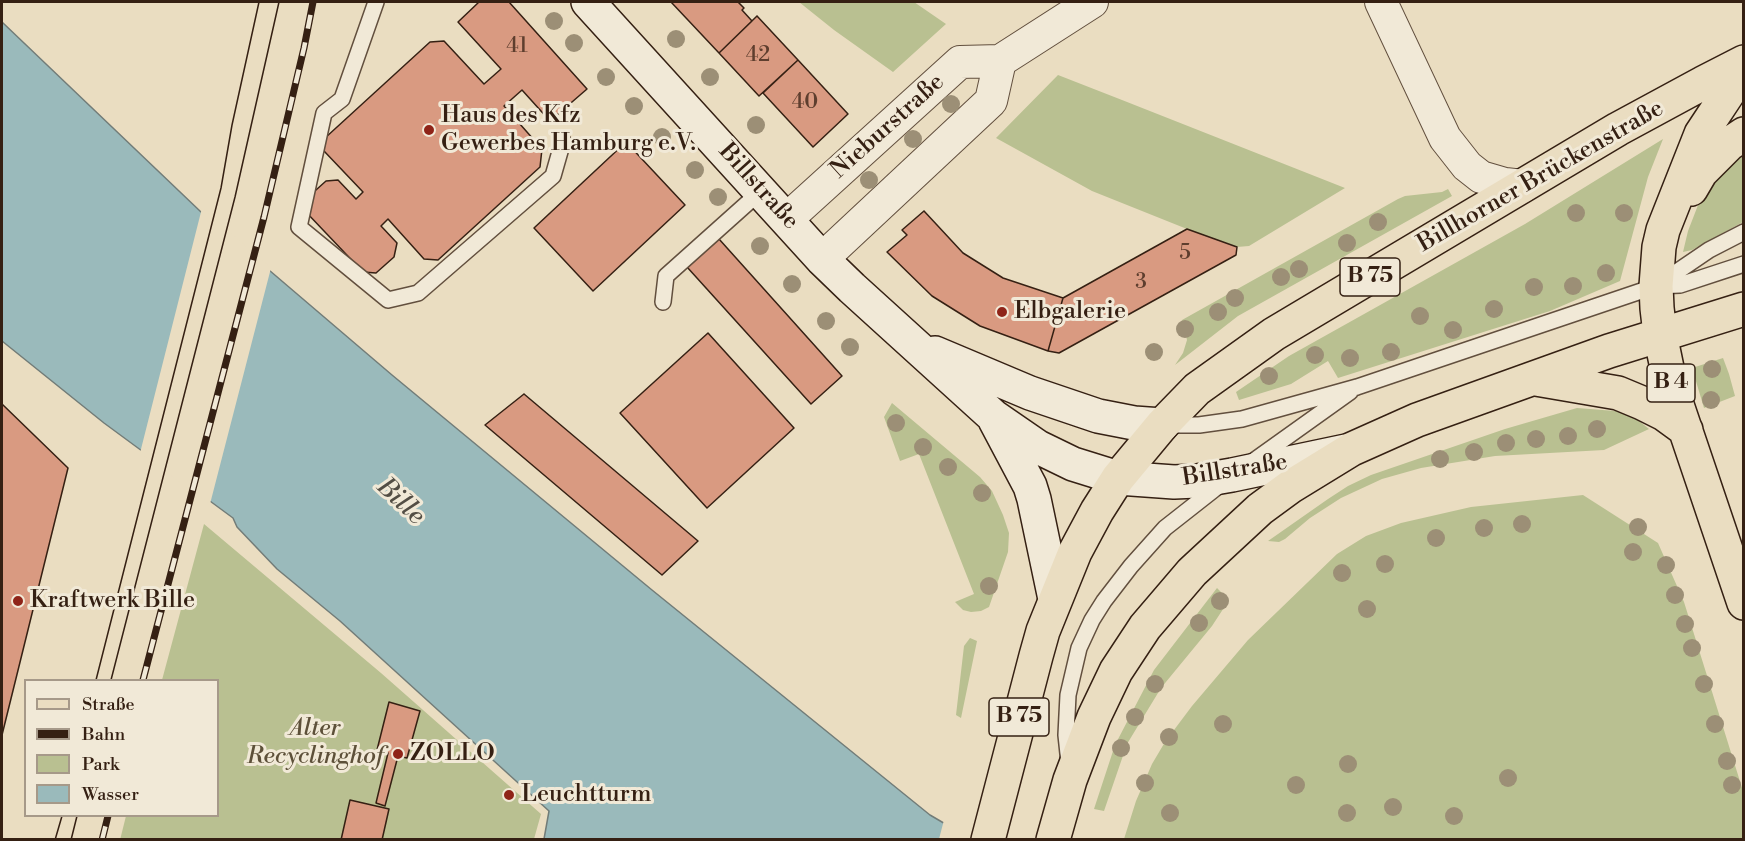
<!DOCTYPE html>
<html>
<head>
<meta charset="utf-8">
<style>
	body { margin:0 }
	#map { position:relative; width:1745px; height:841px; overflow:hidden; background:#eaddc1; font-family:"Libre Bodoni",serif }
	canvas { display:block }
	.frame { position:absolute; inset:0; border:3px solid #352013; pointer-events:none }
	.legend { position:absolute; left:24px; top:679px; width:195px; height:138px; box-sizing:border-box; background:#f1e9d7; border:2px solid #a69989; margin:0; padding:8px 10px; list-style:none; font-size:18px; color:#352013 }
	.legend li { display:flex; align-items:center; gap:12px; height:30px }
	.legend b { width:30px; border:2px solid #a69989 }
</style>
</head>
<body>
<div id="map">
<canvas width="1745" height="841"></canvas>
<div class="frame"></div>
<ul class="legend">
<li><b style="height:8px;background:#eaddc1"></b>Straße</li>
<li><b style="height:8px;background:#352013"></b>Bahn</li>
<li><b style="height:16px;background:#b9c091"></b>Park</li>
<li><b style="height:16px;background:#9ababb"></b>Wasser</li>
</ul>
</div>
<script>
const ctx = document.querySelector('canvas').getContext('2d');
ctx.lineJoin = 'round';
function fillPath(path, color) { ctx.fillStyle = color; ctx.fill(path, 'evenodd'); }
const poly = rows => new Path2D(rows.map(r => 'M' + r).join(''));
function stroke(path, color, width, dash) { ctx.strokeStyle = color; ctx.lineWidth = width; ctx.lineCap = dash ? 'butt' : 'round'; ctx.setLineDash(dash || []); ctx.stroke(path); }
function drawText(font, color, halo, rows, align = 'center') {
  ctx.font = font + ' "Libre Bodoni",serif'; ctx.lineWidth = 6; ctx.setLineDash([]); ctx.textBaseline = 'middle'; ctx.strokeStyle = halo; ctx.fillStyle = color; for (const [text, x, y, turn = 0] of rows) {
    ctx.save(); ctx.translate(x, y); ctx.rotate((+turn || 0) * Math.PI / 180); ctx.textAlign = isNaN(turn) ? turn : align; if (halo) ctx.strokeText(text, 0, 0); ctx.fillText(text, 0, 0); ctx.restore();
  }
}
fillPath(poly([
	[799,2,914,2,946,24,893,72,834,30],
	[1058,75,1122,100,1345,188,1249,246,1237,247,1187,229,1092,191,996,138],
	[1663,139,1648,177,1620,281,1550,311,1338,378,1328,361,1291,384,1239,400,1236,392,1289,356,1525,224],
	[1743,156,1743,222,1692,250,1683,252,1688,231,1700,200,1714,179],
	[1448,189,1452,196,1238,316,1175,365,1183,353,1187,340,1182,320,1398,199,1405,196,1442,192],
	[1723,358,1729,374,1735,396,1704,408,1692,368],
	[892,403,980,477,992,491,1003,515,1009,533,1008,552,989,607,981,611,971,612,963,610,955,602,974,594,919,454,900,461,884,417],
	[1577,408,1628,412,1649,429,1604,450,1495,456,1421,468,1382,479,1341,498,1310,518,1285,539,1279,542,1268,541,1328,499,1348,486,1371,475,1505,429],
	[1583,495,1658,543,1684,602,1743,791,1743,839,1124,839,1136,801,1152,764,1165,742,1192,706,1248,640,1337,554,1366,536,1401,523,1471,507],
	[204,524,381,673,541,814,534,839,120,840,126,816,218,816,218,680,162,680],
	[1217,588,1229,600,1212,626,1161,688,1127,744,1104,811,1094,809,1115,745,1154,670],
	[970,638,977,641,961,718,956,715,964,646]
]), '#b9c091');
const water = poly([
	[2,22,201,212,392,375,652,590,930,815,971,839,544,839,549,811,340,621,277,569,237,527,233,518,104,423,2,341,2,22]
]);
fillPath(water, '#9ababb');
stroke(water, '#727c78', 1.5);
fillPath(poly([
	[202,208,271,268,210,504,140,453],
	[944,820,973,837,974,840,939,839]
]), '#eaddc1');
const building = poly([
	[479,2,509,2,587,89,550,121,522,90,504,106,542,149,540,167,438,260,424,259,388,219,381,226,397,243,394,257,376,273,363,272,305,211,307,198,326,181,338,180,356,199,363,192,324,151,325,138,430,42,444,41,484,84,501,69,458,22,479,2],
	[671,2,738,2,744,8,742,10,752,21,719,53,671,2],
	[757,16,798,60,759,96,719,53,757,16],
	[798,60,848,114,813,147,763,93,798,60],
	[626,142,685,205,593,291,534,228,626,142],
	[924,211,963,253,1003,278,1063,298,1048,351,980,326,932,296,887,252,907,235,902,230,924,211],
	[1187,229,1237,247,1236,255,1059,353,1048,351,1063,298,1187,229],
	[719,239,842,376,811,404,687,267,719,239],
	[708,333,794,428,707,508,620,413,708,333],
	[524,394,698,541,662,575,485,425,524,394],
	[2,404,68,468,2,735,2,404],
	[389,702,420,711,407,758,398,756,385,806,376,803,388,753,377,750,389,702],
	[350,800,389,809,382,840,341,840,350,800]
]);
fillPath(building, '#d99a81');
stroke(building, '#352013', 1.5);
const lane = poly([
	[376,2,342,99,324,113,299,227,388,300,418,293,553,176,563,141],
	[1656,286,1680,285,1744,264],
	[663,302,666,276,761,191],
	[1165,425,1199,425,1242,419,1357,387,1656,286,1709,250,1744,232],
	[1252,462,1350,392],
	[1069,763,1066,735,1068,695,1079,648,1092,620,1104,601,1131,566,1165,528,1221,484]
]);
const street = poly([
	[1381,2,1445,138,1467,166,1481,177,1505,184,1523,186],
	[787,219,960,62,1000,61,1092,2],
	[822,259,991,101,1000,61]
]);
const secondary = poly([
	[588,2,822,259,852,288,993,416,1038,447,1073,464,1118,478,1174,482,1197,481,1232,475,1346,451],
	[935,353,1030,393,1098,416,1134,423,1162,425],
	[995,420,1030,486,1034,499,1055,599]
]);
const primary = poly([
	[1744,69,1701,134,1663,230,1659,247,1656,286,1657,308,1660,334,1667,368,1674,396,1744,603],
	[1691,189,1701,172,1729,144,1744,134],
	[1536,379,1618,393,1642,403,1664,414,1686,430],
	[988,840,1036,656,1043,631,1075,552,1097,511,1118,478,1162,425,1197,389,1274,334,1618,129,1703,83,1744,62],
	[1053,840,1070,780,1094,717,1116,671,1145,627,1192,572,1260,509,1290,487,1352,449,1417,420,1609,351,1744,309]
]);
stroke(lane, '#624f3e', 18);
stroke(street, '#624f3e', 34);
stroke(secondary, '#352013', 36);
stroke(primary, '#352013', 36);
stroke(lane, '#f1e9d7', 15);
stroke(street, '#f1e9d7', 32);
stroke(secondary, '#f1e9d7', 33);
stroke(primary, '#eaddc1', 33);
stroke(poly([
	[96,680,221,188,232,125,259,2],
	[111,680,235,197,279,2],
	[55,840,62,816],
	[71,840,77,816]
]), '#352013', 1.5);
const rail = poly([
	[143,680,264,217,304,48,313,2],
	[102,840,108,816]
]);
stroke(rail, '#352013', 7);
stroke(rail, '#f1e9d7', 4.5, [14]);
ctx.fillStyle = '#9c8f76';
for (const [x, y] of [
	[554,21],
	[676,39],
	[574,43],
	[606,77],
	[710,77],
	[951,104],
	[634,106],
	[756,125],
	[662,137],
	[913,139],
	[695,170],
	[869,180],
	[718,197],
	[1576,213],
	[1624,213],
	[1378,222],
	[1347,243],
	[760,246],
	[1299,269],
	[1606,273],
	[1281,277],
	[792,284],
	[1573,286],
	[1534,287],
	[1235,298],
	[1494,309],
	[1218,312],
	[1420,316],
	[826,321],
	[1185,329],
	[1453,330],
	[850,347],
	[1154,352],
	[1391,352],
	[1315,355],
	[1350,358],
	[1712,369],
	[1269,376],
	[1711,400],
	[896,423],
	[1597,429],
	[1568,436],
	[1536,439],
	[1506,443],
	[923,447],
	[1474,452],
	[1440,459],
	[948,467],
	[982,493],
	[1522,524],
	[1638,527],
	[1484,528],
	[1436,538],
	[1633,552],
	[1385,564],
	[1666,565],
	[1342,573],
	[989,586],
	[1675,595],
	[1220,601],
	[1367,609],
	[1199,623],
	[1685,624],
	[1692,648],
	[1155,684],
	[1704,684],
	[1135,717],
	[1223,724],
	[1715,724],
	[1169,737],
	[1121,748],
	[1727,761],
	[1348,764],
	[1508,778],
	[1145,783],
	[1296,785],
	[1732,785],
	[1393,807],
	[1170,813],
	[1347,813],
	[1454,816]
]) { ctx.beginPath(); ctx.arc(x, y, 9, 0, 2 * Math.PI); ctx.fill(); }
for (const [x, y, r, color] of [
	[429,130,6,"#8f2418"],
	[1002,312,6,"#8f2418"],
	[18,601,6,"#8f2418"],
	[398,754,6,"#8f2418"],
	[509,795,6,"#8f2418"]
]) { const dot = new Path2D(); dot.arc(x, y, r, 0, 2 * Math.PI); ctx.fillStyle = color; ctx.fill(dot); stroke(dot, '#f1e9d7', 2); }
drawText('21px', '#5e3e2e', null, [
	["41",517,47],
	["42",758,56],
	["40",805,103],
	["5",1185,254],
	["3",1141,283]
]);
for (const [x, y, w] of [
	[1370,277,60],
	[1671,383,48],
	[1019,717,60]
]) { const box = new Path2D(); box.roundRect(x - w / 2, y - 19, w, 38, 4.5); ctx.fillStyle = '#f1e9d7'; ctx.fill(box); stroke(box, '#352013', 1.5); }
drawText('bold 22px', '#352013', null, [
	["B 75",1370,277],
	["B 4",1671,383],
	["B 75",1019,717]
]);
drawText('24px', '#352013', '#f1e9d7', [
	["Haus des Kfz",441,116],
	["Gewerbes Hamburg e.V.",441,144],
	["Elbgalerie",1014,312],
	["Kraftwerk Bille",30,601],
	["ZOLLO",410,754],
	["Leuchtturm",521,795]
], 'left');
drawText('24px', '#352013', '#f1e9d7', [
	["Nieburstraße",888,127,-42],
	["Billhorner Brückenstraße",1541,177,-30],
	["Billstraße",758,187,48],
	["Billstraße",1235,471,-9]
]);
drawText('italic 24px', '#5d5039', '#f1e9d7', [
	["Alter",315,729],
	["Recyclinghof",315,757]
]);
drawText('italic 26px', '#534e45', '#f1e9d7', [
	["Bille",400,502,43]
]);
</script>
</body>
</html>
